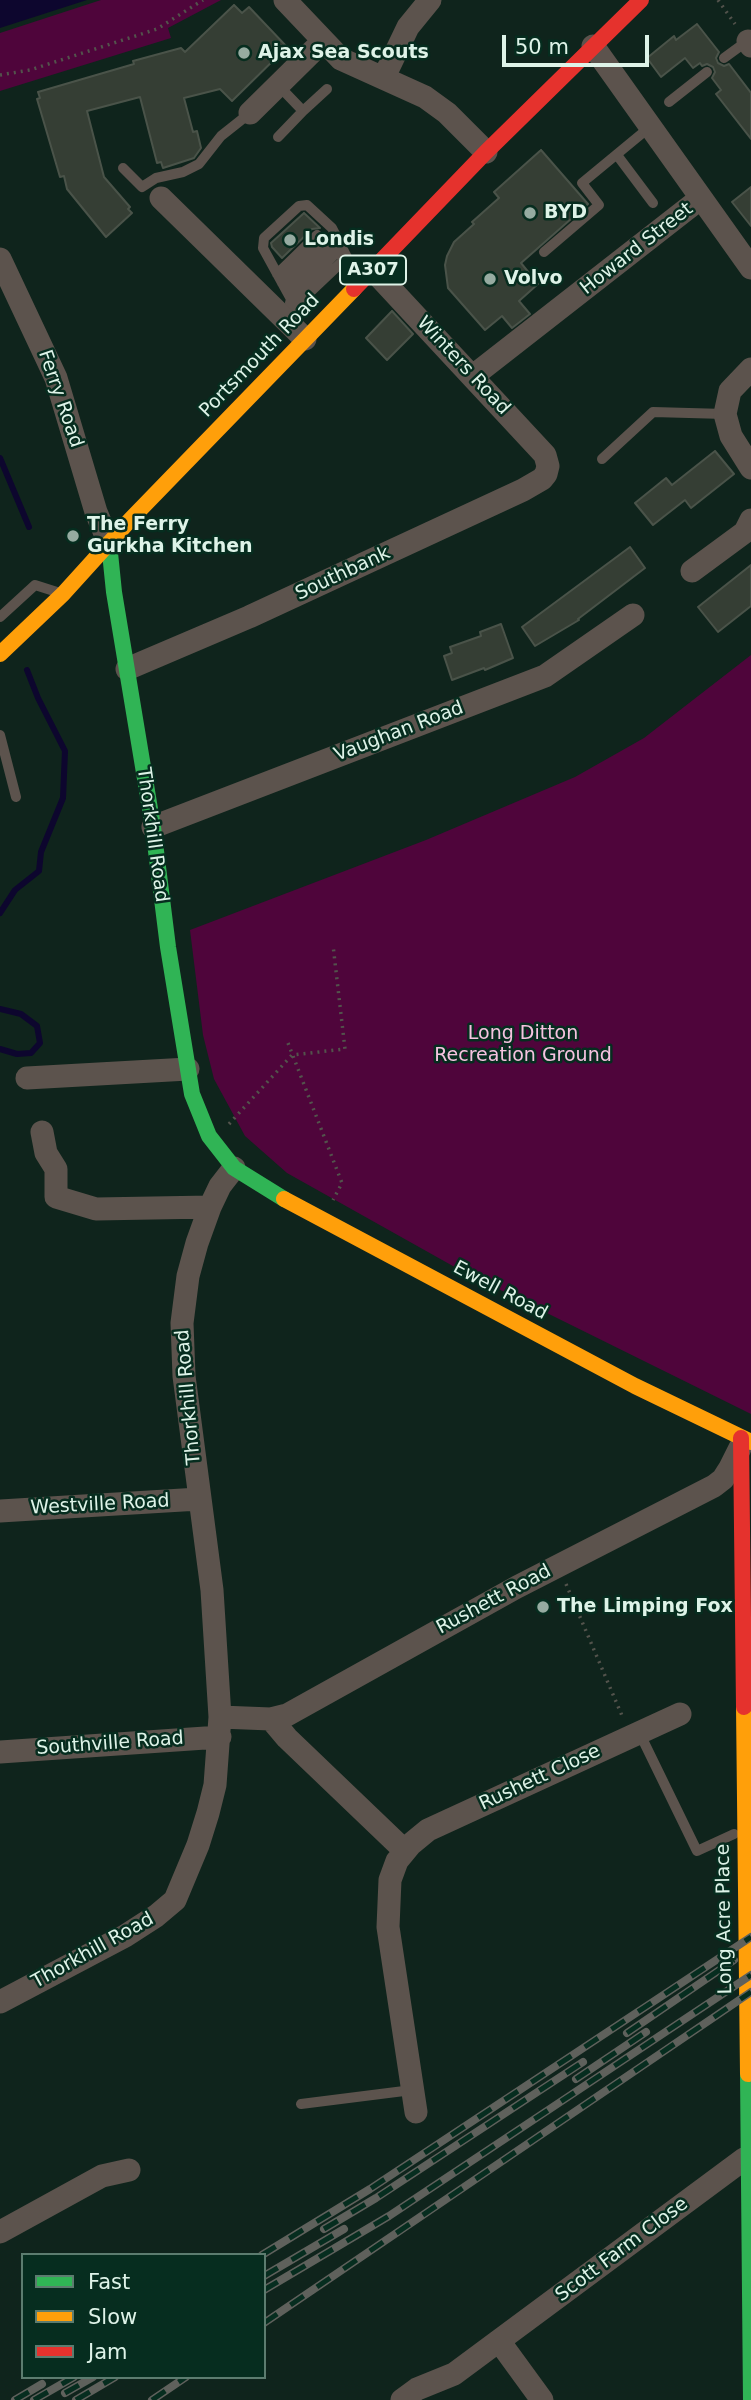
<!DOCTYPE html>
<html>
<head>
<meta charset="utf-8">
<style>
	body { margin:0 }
	#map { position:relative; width:751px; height:2400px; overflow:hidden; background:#0f241c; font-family:"DejaVu Sans",sans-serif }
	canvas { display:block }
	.legend { position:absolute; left:21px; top:2253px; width:245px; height:126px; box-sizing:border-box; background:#062d1f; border:2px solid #5c7c6f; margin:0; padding:9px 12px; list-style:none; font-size:21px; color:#def3e8 }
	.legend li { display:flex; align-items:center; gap:14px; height:35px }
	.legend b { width:35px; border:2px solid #5c7c6f }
	.scale { position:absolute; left:502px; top:35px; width:147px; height:32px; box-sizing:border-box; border:4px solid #def3e8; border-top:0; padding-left:9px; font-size:21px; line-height:24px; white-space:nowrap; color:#def3e8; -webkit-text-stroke:5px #062d1f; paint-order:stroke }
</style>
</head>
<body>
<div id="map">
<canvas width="751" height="2400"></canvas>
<ul class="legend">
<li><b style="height:9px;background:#30b455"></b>Fast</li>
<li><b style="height:9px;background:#ff9f0a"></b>Slow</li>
<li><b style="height:9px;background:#e5322d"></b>Jam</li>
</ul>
<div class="scale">50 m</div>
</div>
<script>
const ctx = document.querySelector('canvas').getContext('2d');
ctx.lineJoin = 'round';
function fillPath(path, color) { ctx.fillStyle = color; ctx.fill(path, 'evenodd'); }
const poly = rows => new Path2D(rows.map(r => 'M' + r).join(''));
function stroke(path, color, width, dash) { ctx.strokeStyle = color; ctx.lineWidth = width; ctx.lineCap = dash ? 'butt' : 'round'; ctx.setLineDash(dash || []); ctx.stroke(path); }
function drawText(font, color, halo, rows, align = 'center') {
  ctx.font = font + ' "DejaVu Sans",sans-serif'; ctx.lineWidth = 5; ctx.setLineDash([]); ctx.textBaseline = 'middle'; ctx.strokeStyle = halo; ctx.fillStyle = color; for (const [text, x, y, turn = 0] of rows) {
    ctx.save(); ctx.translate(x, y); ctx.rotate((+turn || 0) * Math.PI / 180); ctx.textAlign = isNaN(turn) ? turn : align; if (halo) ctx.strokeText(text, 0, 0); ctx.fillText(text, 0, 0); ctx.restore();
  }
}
fillPath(poly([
	[101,0,221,0,168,28,171,38,0,91,0,33],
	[751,655,751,1414,460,1270,287,1173,245,1136,214,1079,203,1035,190,930,426,840,575,777,644,738]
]), '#4f053b');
fillPath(poly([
	[0,0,87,0,0,28]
]), '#0d062e');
stroke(poly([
	[0,458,29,527],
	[0,913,15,890,39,871,41,852,63,798,65,751,38,698,27,670],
	[0,1009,21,1014,37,1026,40,1043,31,1053,17,1054,0,1049]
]), '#0d062e', 6);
const building = poly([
	[234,5,242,13,249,7,287,47,232,101,220,89,184,98,193,132,197,131,201,148,194,158,163,168,161,162,157,163,140,97,87,111,104,177,130,207,128,209,132,213,106,237,67,189,64,176,60,177,37,99,40,98,38,92,134,64,133,61,181,48,185,52,234,5],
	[697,24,719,52,716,58,718,63,724,66,729,64,751,93,751,139,716,94,721,90,712,78,715,72,713,67,707,64,702,66,700,63,693,68,685,58,661,77,647,58,674,36,676,40,697,24],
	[541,150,588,204,521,263,538,284,519,301,530,314,512,328,502,316,485,330,448,288,445,265,447,256,454,242,474,224,472,222,499,198,494,192,541,150],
	[751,187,751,226,732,202,751,187],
	[304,213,320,228,312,229,282,258,272,247,271,243,304,213],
	[392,311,413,334,387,360,366,338,392,311],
	[715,451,734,474,691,508,685,500,653,525,635,503,666,478,672,485,715,451],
	[630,547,645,568,578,619,579,620,535,646,522,627,630,547],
	[751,565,751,606,718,632,698,607,751,565],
	[501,624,513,658,485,670,484,668,452,680,444,656,452,653,450,647,481,636,480,632,501,624]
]);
fillPath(building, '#353e34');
stroke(building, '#4a5349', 2);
stroke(poly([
	[718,0,735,24],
	[0,75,30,70,157,29,203,0],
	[288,1043,342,1183,333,1200],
	[229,1124,292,1055,345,1049,333,945],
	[566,1584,623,1718]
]), '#53534c', 3.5, [2, 5]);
stroke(poly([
	[724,58,750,39],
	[669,102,707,72],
	[303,111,327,89],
	[278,137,303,111,278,85],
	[617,155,653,203],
	[123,168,142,187,156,178,183,172,199,164,221,136,250,113],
	[544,252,599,205,582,183,651,126],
	[277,274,317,235,330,246],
	[282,283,324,241],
	[287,291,330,246,334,249],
	[291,299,263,248,264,238,299,206,307,205,332,228,350,263],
	[290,303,291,299,337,252,346,260],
	[290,311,345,259],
	[602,459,653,412,725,414],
	[0,617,35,585,57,592],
	[0,735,16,797],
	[639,1732,697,1851,734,1834],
	[301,2104,412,2090]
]), '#5c534d', 10);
stroke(poly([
	[285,0,341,59,425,97,447,113,486,152],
	[748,41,751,46],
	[593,46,751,268],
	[384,77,408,27,430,0],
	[250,113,323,41],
	[161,198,305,339],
	[0,259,56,378,96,512,109,543],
	[751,369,730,391,725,414,731,436,751,468],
	[473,376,701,198],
	[692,571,745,532,751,520],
	[127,669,249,617,523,490,542,479,546,474,548,466,545,455,373,270],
	[153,827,545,676,633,615],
	[27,1078,188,1069],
	[42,1132,46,1153,56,1169,56,1197,96,1209,210,1207],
	[0,1511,199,1499],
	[220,1717,271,1719,287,1715,517,1587,714,1486,723,1479,730,1468,740,1448],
	[271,1719,287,1738,405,1851],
	[0,1752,220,1737],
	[0,2002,125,1936,156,1916,175,1900,198,1845,208,1813,215,1785,220,1717,212,1590,184,1376,182,1323,188,1276,197,1243,210,1207,220,1186,234,1168],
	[416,2112,388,1927,390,1880,397,1861,411,1844,428,1830,680,1714],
	[0,2232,102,2176,129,2170],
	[499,2341,542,2400],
	[402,2400,417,2389,454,2374,744,2159]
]), '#5c534d', 23);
stroke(poly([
	[109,543,114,592,153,827,168,947,192,1094,209,1136,234,1168,284,1199],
	[748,2074,751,2400]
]), '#30b455', 16);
stroke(poly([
	[0,654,63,594,130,520,354,289],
	[284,1199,635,1386,751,1442],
	[744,1707,748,2074]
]), '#ff9f0a', 16);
stroke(poly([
	[354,289,486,152,641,0],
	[741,1438,744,1707]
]), '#e5322d', 16);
const rail = poly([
	[627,2033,734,1960],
	[576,2079,646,2032],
	[324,2229,376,2198,583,2062],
	[262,2255,370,2189,751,1937],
	[264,2276,344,2229],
	[264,2290,389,2216,751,1975],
	[264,2323,751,1992],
	[65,2393,93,2377],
	[15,2400,42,2384],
	[34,2400,74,2377],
	[76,2400,115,2377],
	[152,2400,186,2377]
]);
stroke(rail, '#5f615c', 8);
stroke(rail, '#062d1f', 5, [16]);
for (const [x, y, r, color] of [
	[244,53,7,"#96aba1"],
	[530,213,7,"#96aba1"],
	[290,240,7,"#96aba1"],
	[490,279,7,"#96aba1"],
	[73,536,7,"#96aba1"],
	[543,1607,7,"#96aba1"]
]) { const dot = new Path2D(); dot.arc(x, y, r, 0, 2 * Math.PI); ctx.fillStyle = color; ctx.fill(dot); stroke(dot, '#062d1f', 2.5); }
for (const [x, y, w] of [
	[373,270,66]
]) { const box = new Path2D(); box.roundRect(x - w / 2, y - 14.5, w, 29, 5); ctx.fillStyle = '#062d1f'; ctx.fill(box); stroke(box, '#def3e8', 2); }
drawText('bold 18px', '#def3e8', null, [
	["A307",373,270]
]);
drawText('bold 19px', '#def3e8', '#062d1f', [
	["Ajax Sea Scouts",258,53],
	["BYD",544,213],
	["Londis",304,240],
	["Volvo",504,279],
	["The Ferry",87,525],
	["Gurkha Kitchen",87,547],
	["The Limping Fox",557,1607]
], 'left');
drawText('19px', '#def3e8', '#062d1f', [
	["Howard Street",637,249,-38],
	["Portsmouth Road",260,356,-46],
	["Winters Road",463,366,47],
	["Ferry Road",60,399,71],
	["Southbank",343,574,-25],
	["Vaughan Road",399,732,-21],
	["Thorkhill Road",152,835,82],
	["Ewell Road",500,1291,28],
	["Thorkhill Road",189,1397,-95],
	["Westville Road",100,1505,-3],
	["Rushett Road",494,1600,-28],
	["Southville Road",110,1744,-4],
	["Rushett Close",540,1778,-25],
	["Long Acre Place",725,1919,-91],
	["Thorkhill Road",93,1951,-29],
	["Scott Farm Close",622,2250,-37]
]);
drawText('19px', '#f6c3e0', '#062d1f', [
	["Long Ditton",523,1034],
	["Recreation Ground",523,1056]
]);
</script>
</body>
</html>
